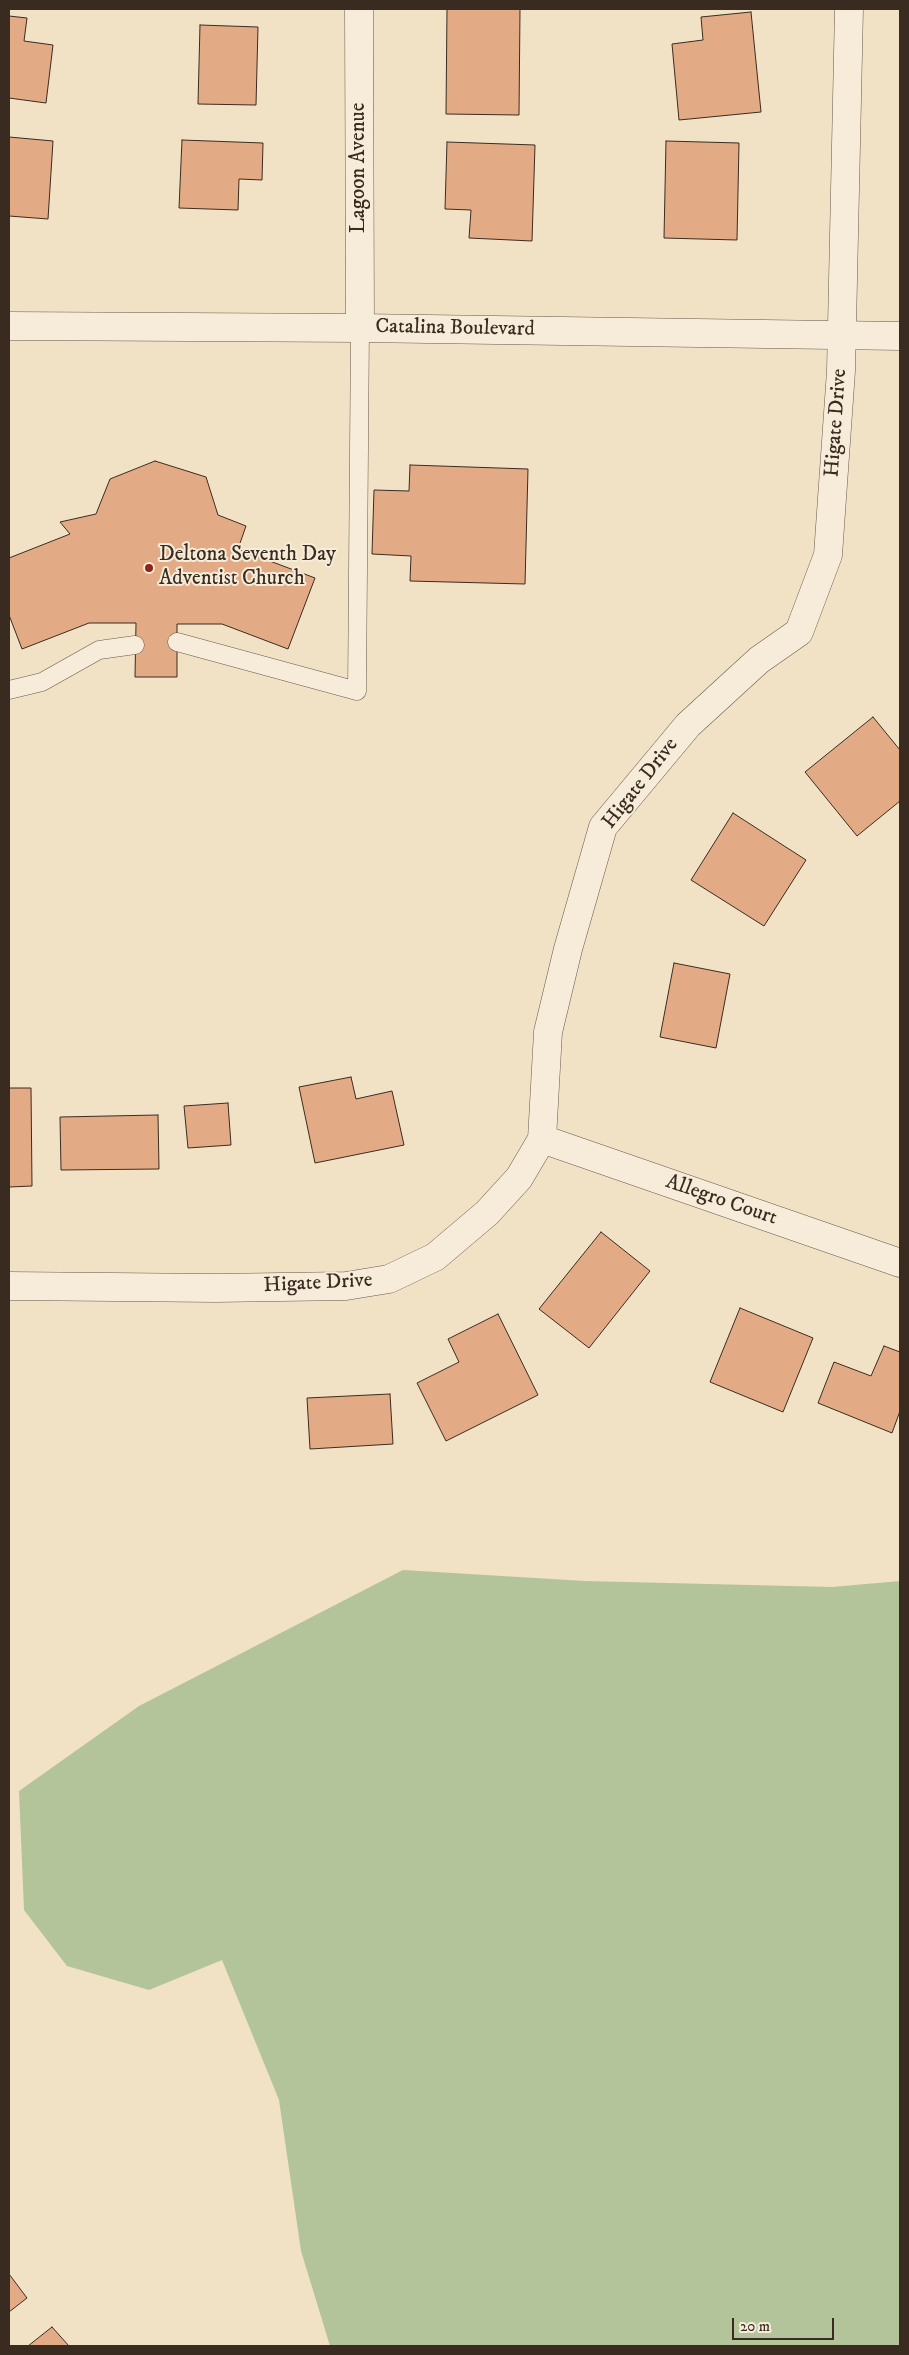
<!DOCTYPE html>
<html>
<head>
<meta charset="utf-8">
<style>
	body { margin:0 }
	#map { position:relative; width:909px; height:2355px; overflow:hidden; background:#f1e2c5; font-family:"IM FELL DW Pica",serif }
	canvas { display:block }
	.frame { position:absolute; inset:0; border:10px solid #3a2b21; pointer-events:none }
	.scale { position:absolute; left:732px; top:2318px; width:102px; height:22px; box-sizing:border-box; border:2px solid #3a2b21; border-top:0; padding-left:6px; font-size:15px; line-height:18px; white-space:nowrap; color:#3a2b21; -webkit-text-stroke:4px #f6ecd9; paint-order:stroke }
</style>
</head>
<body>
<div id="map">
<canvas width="909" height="2355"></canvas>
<div class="frame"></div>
<div class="scale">20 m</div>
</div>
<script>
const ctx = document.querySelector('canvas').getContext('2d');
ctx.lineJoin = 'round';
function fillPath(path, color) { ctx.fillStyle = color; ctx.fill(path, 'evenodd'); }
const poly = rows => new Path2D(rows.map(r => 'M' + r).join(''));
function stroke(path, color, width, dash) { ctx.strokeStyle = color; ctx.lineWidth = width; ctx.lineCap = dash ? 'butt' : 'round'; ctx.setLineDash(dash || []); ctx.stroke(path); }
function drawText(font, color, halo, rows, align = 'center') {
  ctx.font = font + ' "IM FELL DW Pica",serif'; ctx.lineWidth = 4; ctx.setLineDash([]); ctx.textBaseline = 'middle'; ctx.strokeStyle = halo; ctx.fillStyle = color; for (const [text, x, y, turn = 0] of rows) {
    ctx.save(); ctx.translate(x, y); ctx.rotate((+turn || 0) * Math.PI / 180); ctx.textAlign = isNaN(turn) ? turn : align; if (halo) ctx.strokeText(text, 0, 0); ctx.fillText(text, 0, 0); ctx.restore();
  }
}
fillPath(poly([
	[403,1570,585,1581,832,1587,900,1581,900,2346,330,2346,301,2251,279,2100,222,1960,149,1990,67,1966,24,1910,19,1791,139,1706]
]), '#b3c49a');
const building = poly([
	[447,9,520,9,519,115,446,114,447,9],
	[751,12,761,112,679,120,672,44,703,40,701,17,751,12],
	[9,16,27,18,24,41,53,45,46,103,9,98,9,16],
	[200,25,258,27,256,105,198,104,200,25],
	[9,137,53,141,48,219,9,216,9,137],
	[182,140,263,143,262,180,239,179,238,210,179,208,182,140],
	[666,141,739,143,737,240,664,238,666,141],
	[447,142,535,145,532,241,469,238,471,210,445,209,447,142],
	[155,461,206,477,218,515,246,526,238,549,315,578,288,649,222,624,177,624,177,677,135,677,136,623,89,623,22,649,9,615,9,558,70,534,60,522,96,514,110,479,155,461],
	[410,465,528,469,525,584,410,581,411,556,372,554,374,490,409,491,410,465],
	[873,717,900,750,900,801,857,836,805,772,873,717],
	[733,813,806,860,764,926,691,880,733,813],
	[674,963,730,974,716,1048,660,1037,674,963],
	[351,1077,356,1099,392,1091,404,1145,315,1163,299,1087,351,1077],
	[9,1088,31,1088,32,1186,9,1187,9,1088],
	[228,1103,231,1145,188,1148,184,1106,228,1103],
	[158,1115,159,1169,61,1170,60,1117,158,1115],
	[601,1232,650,1271,589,1348,539,1309,601,1232],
	[740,1308,813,1338,783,1412,710,1382,740,1308],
	[498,1314,538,1395,446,1441,417,1383,459,1362,448,1339,498,1314],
	[884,1346,900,1352,900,1411,892,1433,818,1403,834,1362,871,1376,884,1346],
	[390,1394,393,1444,310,1449,307,1398,390,1394],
	[9,2274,27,2298,9,2312,9,2274],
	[52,2327,69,2346,28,2346,52,2327]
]);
fillPath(building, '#e3ab85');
stroke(building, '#3a2b21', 1);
const service = poly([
	[177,642,357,691,360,328],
	[9,690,42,682,99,650,135,645]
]);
const minor = poly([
	[359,9,360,328],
	[542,1139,900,1263],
	[9,1286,216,1288,346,1286,389,1279,435,1257,487,1213,519,1178,542,1139,548,1032,568,949,603,827,688,725,759,660,799,632,828,555,841,371,849,9]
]);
const tertiary = poly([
	[9,326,360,328,900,336]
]);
stroke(service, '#68594a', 19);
stroke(minor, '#68594a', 29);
stroke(tertiary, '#68594a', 29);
stroke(service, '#f6ecd9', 18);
stroke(minor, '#f6ecd9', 28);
stroke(tertiary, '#f6ecd9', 28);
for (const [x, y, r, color] of [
	[149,568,5,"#8f2418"]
]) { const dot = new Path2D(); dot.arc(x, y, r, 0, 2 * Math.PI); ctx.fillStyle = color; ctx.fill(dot); stroke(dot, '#f6ecd9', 2); }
drawText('21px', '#3a2b21', '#f6ecd9', [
	["Lagoon Avenue",360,168,-90],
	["Catalina Boulevard",455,329,1],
	["Higate Drive",837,423,-86],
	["Higate Drive",641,784,-52],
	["Allegro Court",721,1201,19],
	["Higate Drive",318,1284,-3]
]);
drawText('21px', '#3a2b21', '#f6ecd9', [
	["Deltona Seventh Day",159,556],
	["Adventist Church",159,580]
], 'left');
</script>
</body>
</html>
